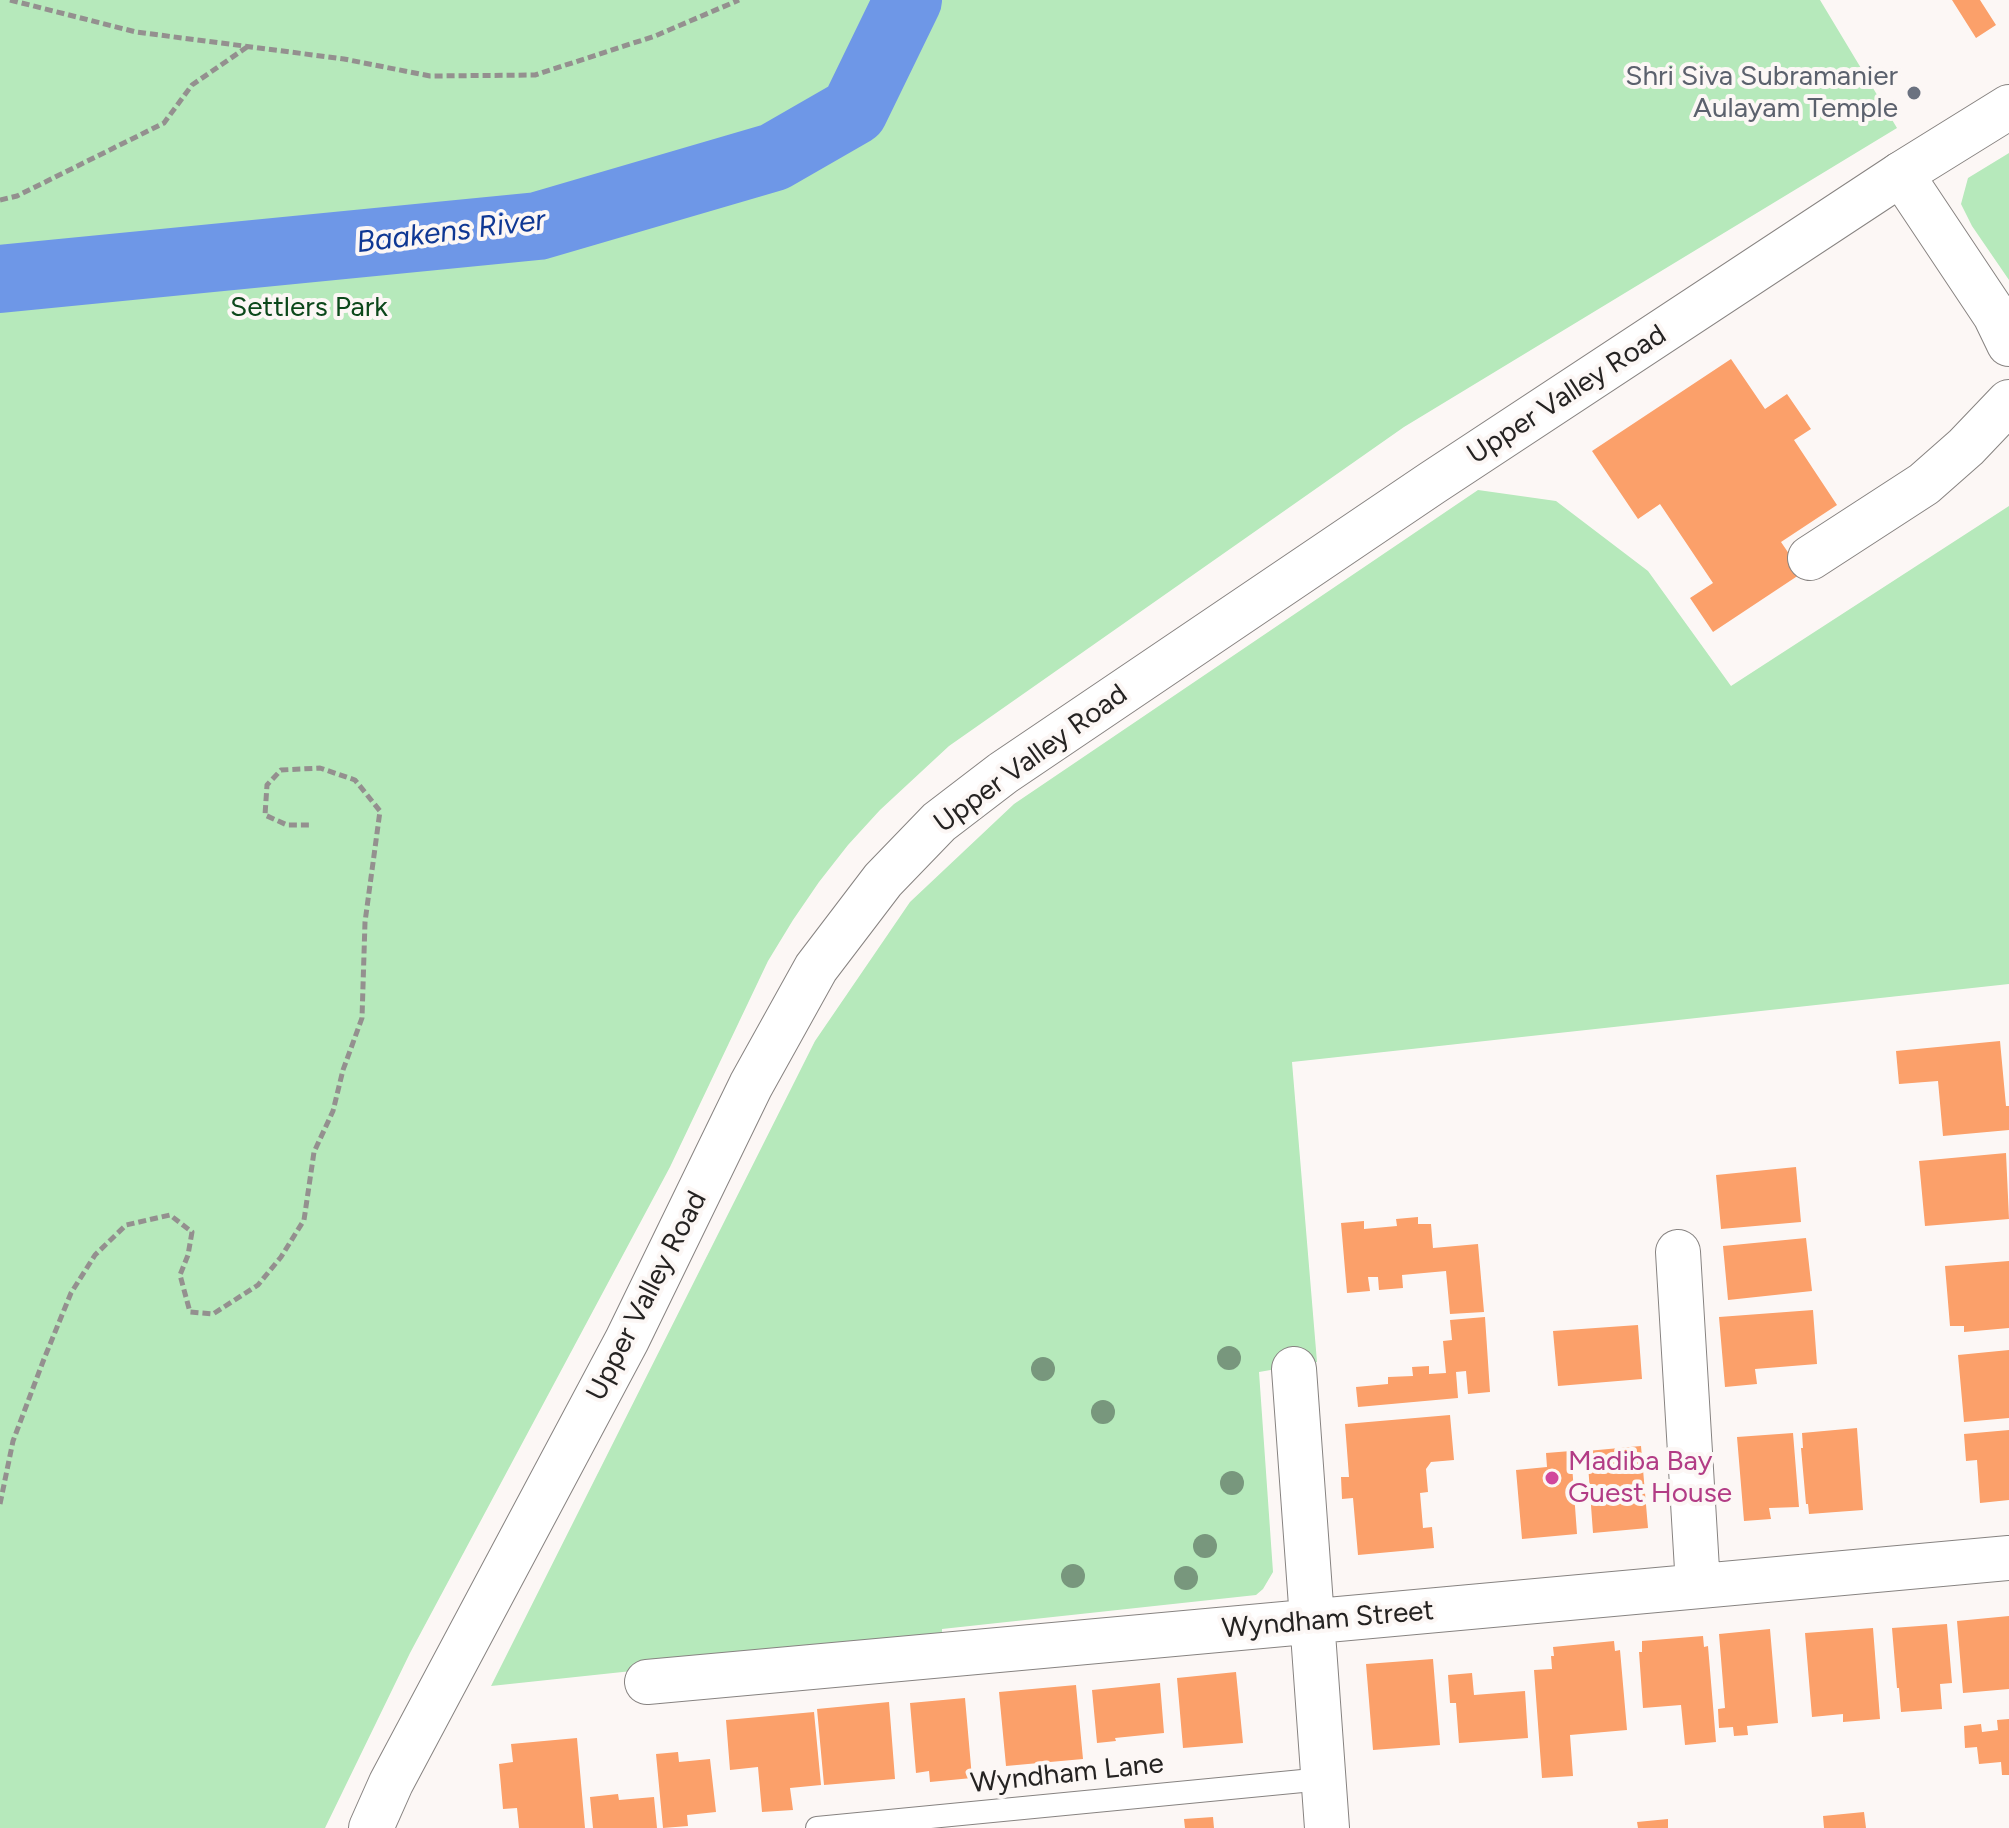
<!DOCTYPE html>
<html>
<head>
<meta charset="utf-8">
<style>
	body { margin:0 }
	canvas { display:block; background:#fcf7f5 }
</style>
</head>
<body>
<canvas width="2009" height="1828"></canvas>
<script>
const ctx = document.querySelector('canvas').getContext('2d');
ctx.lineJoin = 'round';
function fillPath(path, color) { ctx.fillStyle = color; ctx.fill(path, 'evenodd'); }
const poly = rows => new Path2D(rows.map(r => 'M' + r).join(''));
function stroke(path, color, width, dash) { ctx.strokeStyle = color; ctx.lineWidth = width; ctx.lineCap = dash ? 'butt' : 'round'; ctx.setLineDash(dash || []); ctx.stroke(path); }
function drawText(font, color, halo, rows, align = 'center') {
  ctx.font = font + ' Figtree,sans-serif'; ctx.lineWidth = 8; ctx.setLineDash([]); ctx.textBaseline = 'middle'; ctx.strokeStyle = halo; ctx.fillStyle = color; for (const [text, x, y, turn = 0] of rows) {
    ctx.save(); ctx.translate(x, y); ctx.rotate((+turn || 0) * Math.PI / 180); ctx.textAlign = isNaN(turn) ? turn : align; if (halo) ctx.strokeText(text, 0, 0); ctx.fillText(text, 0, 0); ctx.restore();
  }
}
fillPath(poly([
	[0,0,1820,0,1897,128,1404,427,949,746,880,810,848,845,819,882,793,920,768,961,670,1167,410,1653,325,1828,0,1828],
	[2009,153,2009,280,1972,226,1961,204,1968,178],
	[1478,490,1556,501,1648,571,1731,686,2009,506,2009,984,1292,1062,1317,1362,1259,1372,1273,1572,1263,1589,1256,1595,942,1629,942,1638,491,1686,815,1041,910,902,1014,804]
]), '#b6e9bb');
stroke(poly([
	[0,279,538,226,774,157,854,111,908,0]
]), '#6e97e7', 68);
fillPath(poly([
	[1952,0,1980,0,1996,25,1976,38],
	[1731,359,1765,409,1787,394,1811,429,1794,440,1837,505,1781,542,1802,573,1713,632,1690,598,1713,583,1660,504,1638,519,1592,451],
	[2000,1041,2006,1106,2009,1106,2009,1130,1943,1136,1938,1081,1899,1084,1896,1051],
	[2006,1153,2009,1219,1925,1226,1919,1161],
	[1796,1167,1801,1222,1721,1229,1716,1175],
	[1418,1217,1418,1224,1431,1224,1433,1248,1478,1244,1484,1312,1450,1314,1446,1271,1402,1275,1403,1288,1379,1290,1378,1277,1368,1277,1370,1291,1347,1293,1341,1223,1364,1221,1364,1229,1397,1226,1396,1219],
	[1806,1238,1812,1291,1728,1300,1723,1246],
	[2009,1261,2009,1328,1964,1332,1964,1326,1950,1326,1945,1266],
	[1813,1310,1817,1364,1755,1369,1757,1384,1725,1387,1719,1317],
	[1485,1317,1490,1392,1468,1394,1466,1371,1456,1372,1458,1398,1358,1407,1356,1387,1388,1384,1388,1377,1413,1376,1412,1367,1429,1366,1429,1374,1446,1373,1443,1341,1452,1340,1450,1320],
	[1638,1325,1642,1379,1558,1386,1553,1331],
	[2009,1350,2009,1418,1964,1422,1958,1355],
	[1450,1415,1454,1460,1431,1462,1426,1469,1428,1492,1420,1493,1423,1528,1432,1527,1434,1548,1358,1555,1353,1498,1342,1499,1341,1477,1349,1477,1345,1424],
	[1857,1428,1863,1510,1809,1514,1808,1504,1806,1504,1801,1448,1803,1448,1802,1433],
	[2009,1430,2009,1500,1980,1503,1977,1460,1966,1461,1964,1434],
	[1793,1433,1799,1507,1769,1508,1771,1519,1744,1521,1737,1437],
	[1641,1446,1648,1528,1593,1533,1587,1451],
	[1571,1451,1577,1534,1522,1539,1516,1470,1547,1467,1546,1453],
	[2009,1616,2009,1689,1963,1693,1957,1621],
	[1947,1624,1952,1683,1940,1684,1942,1709,1901,1712,1899,1688,1897,1688,1892,1628],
	[1873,1628,1880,1719,1843,1722,1843,1714,1812,1717,1805,1633],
	[1770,1629,1778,1723,1747,1726,1748,1735,1734,1736,1733,1727,1719,1728,1718,1709,1725,1708,1719,1634],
	[1703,1636,1704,1647,1708,1646,1716,1742,1685,1745,1681,1705,1643,1708,1639,1652,1642,1652,1642,1641],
	[1614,1641,1615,1651,1620,1650,1627,1730,1570,1735,1573,1776,1542,1778,1534,1670,1552,1669,1551,1656,1554,1656,1553,1647],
	[1433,1659,1440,1745,1373,1750,1366,1664],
	[1236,1672,1243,1743,1183,1748,1177,1678],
	[1472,1673,1474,1695,1525,1691,1528,1738,1459,1743,1456,1703,1450,1703,1448,1675],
	[1160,1683,1164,1733,1115,1738,1116,1741,1097,1743,1092,1690],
	[1076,1685,1083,1759,1006,1766,999,1692],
	[965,1698,972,1778,930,1782,929,1771,916,1773,910,1703],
	[889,1702,895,1779,824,1785,817,1709],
	[814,1712,821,1785,790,1788,793,1810,762,1812,758,1767,730,1770,726,1720],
	[2009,1719,2009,1775,2002,1775,2001,1762,1979,1764,1977,1747,1965,1748,1964,1726,1981,1724,1982,1732,1998,1730,1997,1720],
	[577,1738,585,1828,519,1828,517,1808,503,1809,499,1764,513,1762,511,1744],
	[678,1752,679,1762,710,1759,716,1812,687,1815,688,1826,663,1828,656,1754],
	[618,1794,619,1800,654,1797,657,1828,593,1828,590,1797],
	[1864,1812,1866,1828,1824,1828,1823,1816],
	[1213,1817,1214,1828,1185,1828,1184,1819],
	[1668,1819,1668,1828,1638,1828,1637,1822]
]), '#fba06a');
const service = poly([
	[817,1828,1323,1779]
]);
const minor = poly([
	[1901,174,1995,315,2009,344],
	[1810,558,1924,484,1966,447,2009,402],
	[1678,1252,1698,1586],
	[1294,1369,1327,1828],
	[647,1682,2009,1558]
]);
const tertiary = poly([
	[371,1828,391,1783,627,1340,751,1085,816,968,883,880,939,822,1003,773,1432,483,1901,174,2009,107]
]);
stroke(service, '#878381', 24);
stroke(minor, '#878381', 46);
stroke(tertiary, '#878381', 46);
stroke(poly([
	[10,0,136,32,344,59,430,76,535,75,655,36,739,0],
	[0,200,17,196,164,123,192,85,247,47],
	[0,1504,13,1441,44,1359,71,1293,95,1255,126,1225,170,1215,192,1232,188,1255,180,1275,190,1312,213,1314,258,1285,281,1257,304,1220,314,1152,333,1111,343,1070,362,1018,365,922,380,811,355,780,320,768,281,770,267,785,265,815,287,825,312,825]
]), '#94908f', 5, [8, 4]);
stroke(service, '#fff', 22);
stroke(minor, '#fff', 44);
stroke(tertiary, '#fff', 44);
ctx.fillStyle = '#78977d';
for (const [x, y] of [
	[1229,1358],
	[1043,1369],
	[1103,1412],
	[1232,1483],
	[1205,1546],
	[1073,1576],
	[1186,1578]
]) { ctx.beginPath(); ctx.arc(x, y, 12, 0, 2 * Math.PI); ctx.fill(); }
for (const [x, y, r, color] of [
	[1914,93,8,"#6b7280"],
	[1552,1478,8,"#d1479c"]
]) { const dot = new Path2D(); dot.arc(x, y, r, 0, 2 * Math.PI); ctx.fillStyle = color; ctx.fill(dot); stroke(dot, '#fcf7f5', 3); }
drawText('28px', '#5b616d', '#fcf7f5', [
	["Shri Siva Subramanier",1898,77],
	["Aulayam Temple",1898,109]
], 'right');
drawText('28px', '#0c481b', '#fcf7f5', [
	["Settlers Park",309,308]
]);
drawText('28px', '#252322', '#fcf7f5', [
	["Upper Valley Road",1567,395,-33],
	["Upper Valley Road",1031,759,-36],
	["Upper Valley Road",647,1296,-63],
	["Wyndham Street",1328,1620,-5],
	["Wyndham Lane",1067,1774,-6]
]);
drawText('28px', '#b23c85', '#fcf7f5', [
	["Madiba Bay",1568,1462],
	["Guest House",1568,1494]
], 'left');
drawText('italic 30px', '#0f3894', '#fcf7f5', [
	["Baakens River",451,232,-7]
]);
</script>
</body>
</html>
